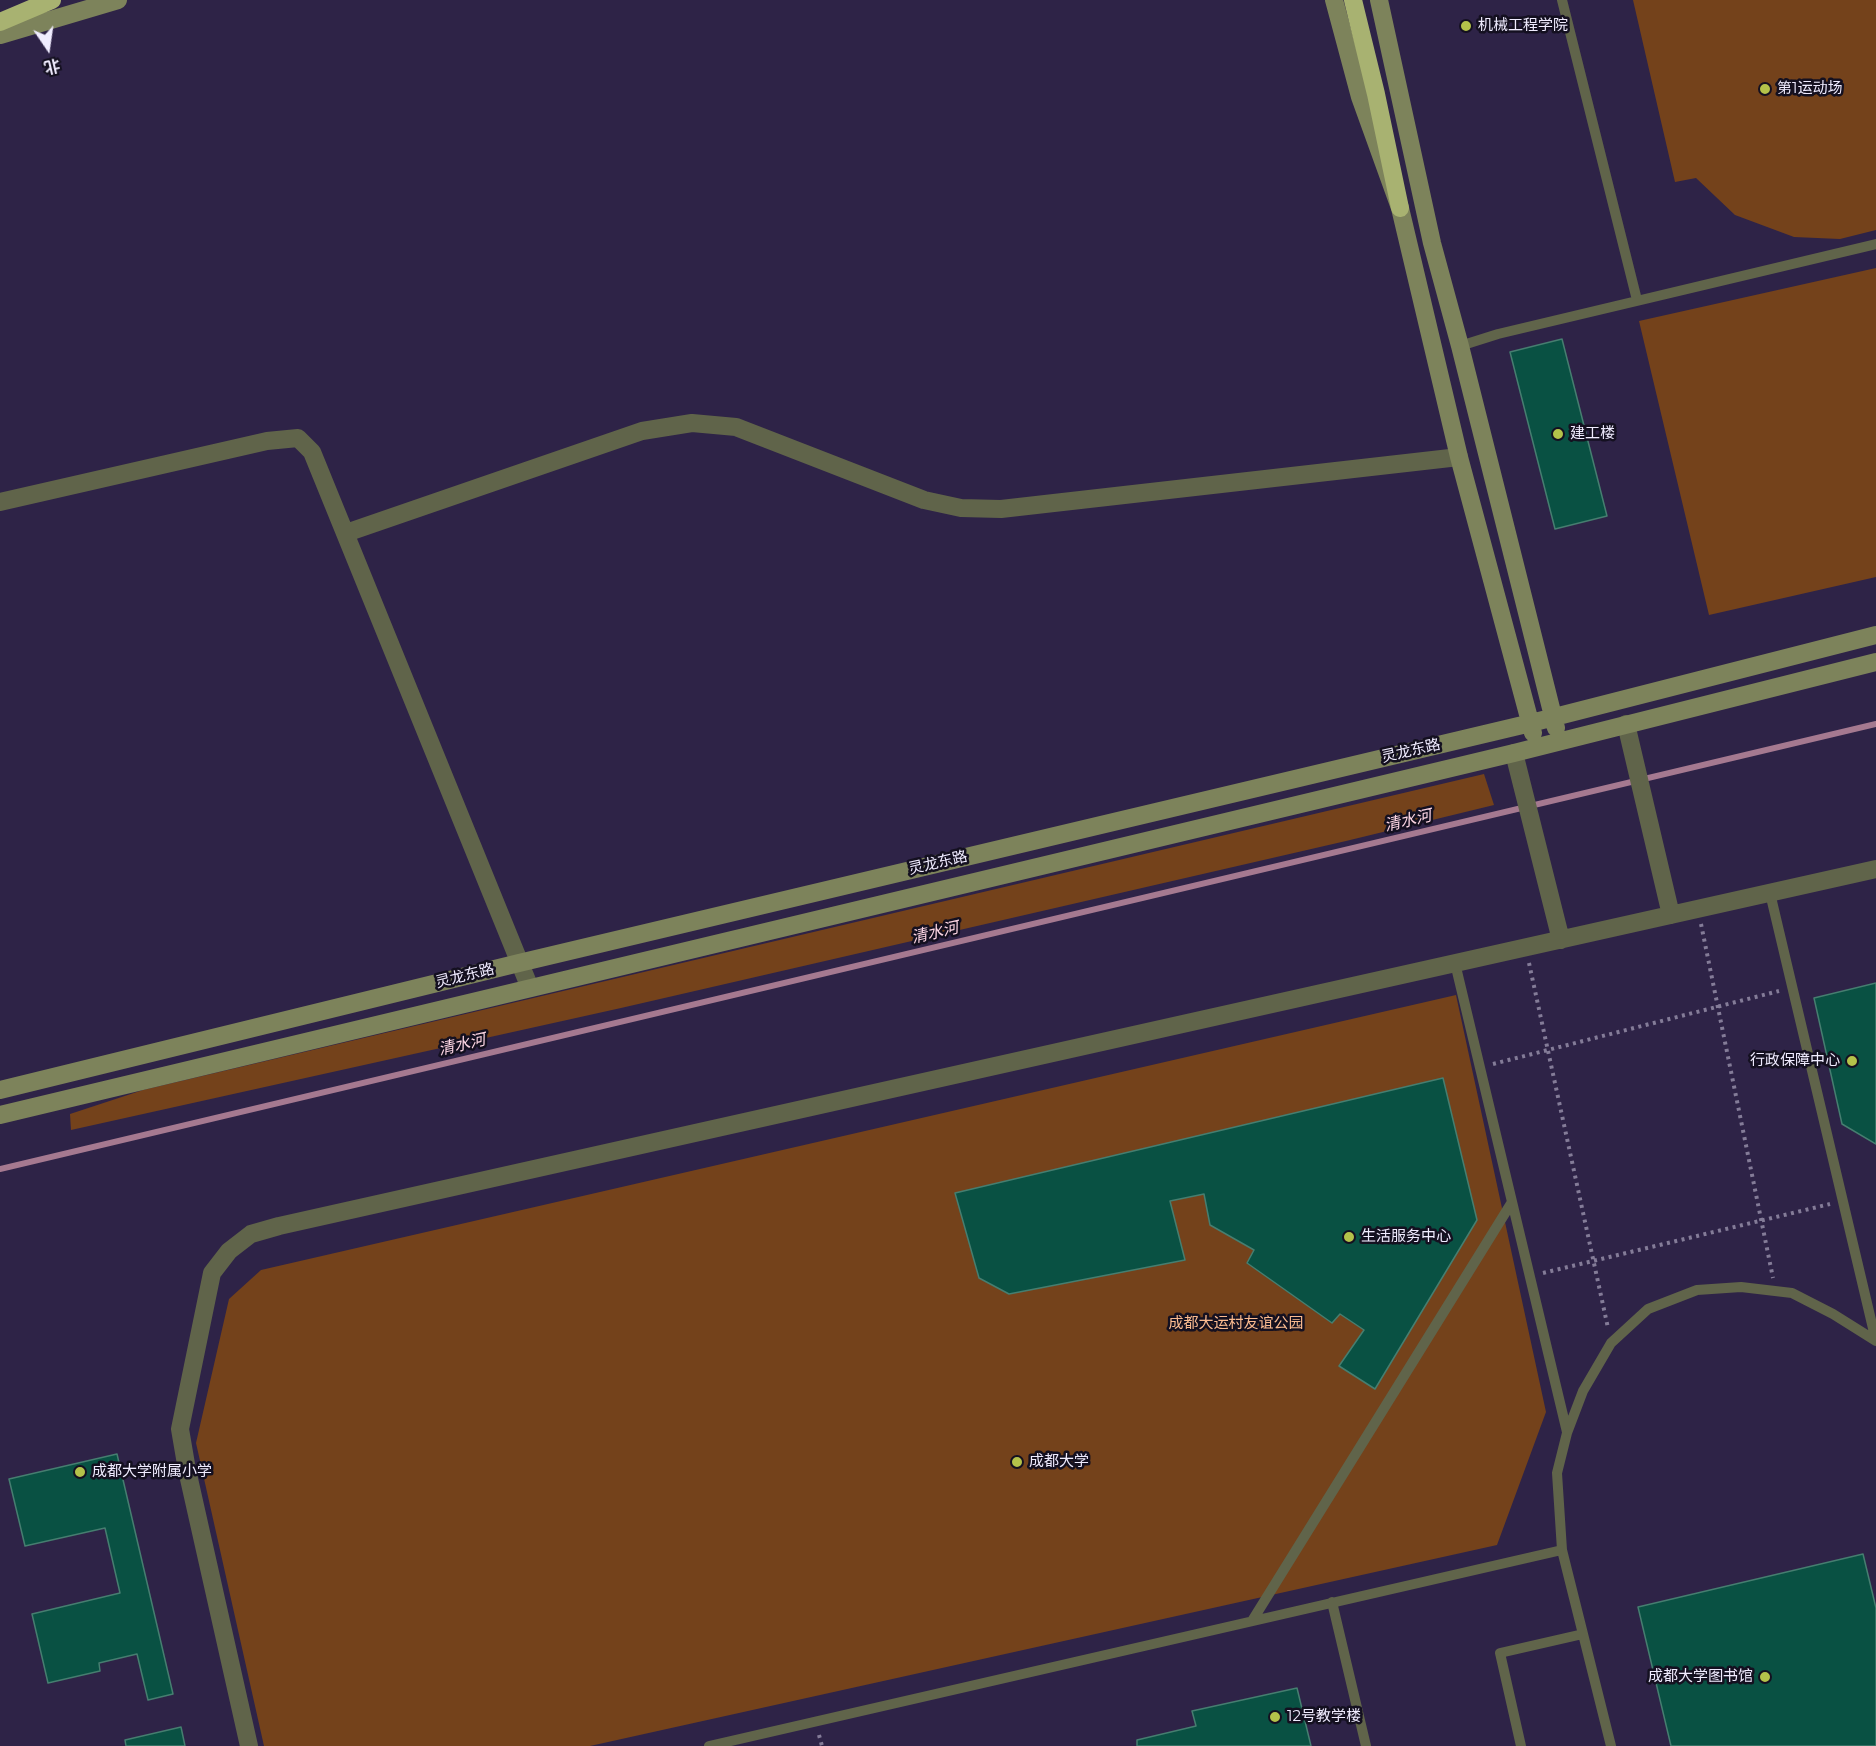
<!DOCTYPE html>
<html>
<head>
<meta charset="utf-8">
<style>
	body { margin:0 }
	#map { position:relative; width:1876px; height:1746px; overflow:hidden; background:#2e2347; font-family:Montserrat,"Noto Sans SC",sans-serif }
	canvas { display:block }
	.north { position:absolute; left:18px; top:18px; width:60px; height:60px; -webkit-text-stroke:4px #141020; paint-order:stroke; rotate:167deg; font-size:16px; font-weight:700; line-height:24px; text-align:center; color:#f0ecff }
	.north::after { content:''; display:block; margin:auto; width:21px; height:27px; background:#f0ecff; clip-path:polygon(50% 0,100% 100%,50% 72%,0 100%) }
</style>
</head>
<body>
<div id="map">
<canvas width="1876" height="1746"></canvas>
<div class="north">北</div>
</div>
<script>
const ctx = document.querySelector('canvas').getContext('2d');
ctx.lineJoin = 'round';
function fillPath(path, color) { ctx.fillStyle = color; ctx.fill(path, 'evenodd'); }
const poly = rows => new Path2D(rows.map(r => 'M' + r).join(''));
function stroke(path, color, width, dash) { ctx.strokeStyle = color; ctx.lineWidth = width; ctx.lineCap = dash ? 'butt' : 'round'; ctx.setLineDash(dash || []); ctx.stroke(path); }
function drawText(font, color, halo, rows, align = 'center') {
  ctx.font = font + ' Montserrat,"Noto Sans SC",sans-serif'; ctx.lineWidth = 5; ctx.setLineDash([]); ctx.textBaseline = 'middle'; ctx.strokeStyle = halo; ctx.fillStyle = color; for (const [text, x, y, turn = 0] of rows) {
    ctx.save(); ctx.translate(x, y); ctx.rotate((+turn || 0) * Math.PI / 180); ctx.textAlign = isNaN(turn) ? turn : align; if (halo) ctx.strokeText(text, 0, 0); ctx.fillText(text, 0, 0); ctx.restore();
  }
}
fillPath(poly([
	[1633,0,1876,0,1876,230,1840,239,1794,237,1735,215,1696,178,1675,182],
	[1876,268,1876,577,1709,615,1639,321],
	[1484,774,1494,805,1346,841,621,1008,71,1130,70,1114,143,1090],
	[1456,995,1546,1412,1497,1545,590,1746,264,1746,196,1443,229,1299,261,1270]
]), '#74421b');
stroke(poly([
	[0,1169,1876,724]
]), '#a57990', 6);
const building = poly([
	[1562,339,1607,516,1555,529,1510,352,1562,339],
	[1876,983,1876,1144,1842,1124,1814,998,1876,983],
	[1443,1078,1477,1220,1375,1389,1339,1366,1364,1330,1340,1314,1332,1323,1247,1263,1254,1250,1210,1225,1204,1194,1170,1201,1185,1260,1009,1294,979,1278,955,1193,1443,1078],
	[117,1454,173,1694,148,1700,137,1654,99,1663,100,1671,48,1683,32,1614,120,1593,105,1528,25,1546,9,1479,117,1454],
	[1863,1554,1876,1608,1876,1746,1671,1746,1638,1607,1863,1554],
	[1297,1688,1311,1746,1137,1746,1137,1740,1196,1726,1192,1711,1297,1688],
	[181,1727,185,1746,126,1746,125,1740,181,1727]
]);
fillPath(building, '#095143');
stroke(building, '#467e70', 1.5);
stroke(poly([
	[1701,924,1773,1278],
	[1529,963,1608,1328],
	[1493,1064,1779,991],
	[1543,1273,1830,1204],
	[819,1735,822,1746]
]), '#847c98', 4, [3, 4.5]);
stroke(poly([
	[1562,0,1637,300],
	[1460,346,1498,334,1876,244],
	[1770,893,1876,1341],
	[1455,963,1567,1432],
	[1332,1602,1366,1746],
	[1252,1621,1512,1202],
	[709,1746,1562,1550],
	[1521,1746,1500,1653,1583,1634],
	[1611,1746,1562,1550,1557,1473,1567,1433,1583,1391,1611,1343,1648,1309,1697,1290,1741,1287,1792,1293,1833,1314,1876,1341]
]), '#60644a', 10);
stroke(poly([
	[0,502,267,441,298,438,312,452,530,988],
	[346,533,642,431,692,423,736,427,924,500,961,508,1001,509,1459,457],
	[1626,724,1671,915],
	[1514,753,1561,940],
	[249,1746,187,1470,180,1429,212,1273,229,1251,251,1234,279,1226,1876,869]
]), '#60644a', 18);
stroke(poly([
	[1334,0,1360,97,1400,208,1459,457,1533,733],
	[1379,0,1432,243,1460,346,1556,728],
	[0,35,118,0],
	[0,1090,519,963,1531,723,1876,635],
	[0,1115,1514,753,1876,662]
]), '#7d835b', 18);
stroke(poly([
	[1353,0,1376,94,1400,208],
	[0,22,52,0]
]), '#a8b271', 18);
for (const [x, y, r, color] of [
	[1466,26,6,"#b4c24a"],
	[1765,89,6,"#b4c24a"],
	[1558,434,6,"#b4c24a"],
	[1852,1061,6,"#b4c24a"],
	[1349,1237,6,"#b4c24a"],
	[1017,1462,6,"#b4c24a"],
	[80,1472,6,"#b4c24a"],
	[1765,1677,6,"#b4c24a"],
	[1275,1717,6,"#b4c24a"]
]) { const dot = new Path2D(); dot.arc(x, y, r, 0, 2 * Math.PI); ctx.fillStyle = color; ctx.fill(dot); stroke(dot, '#141020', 2); }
drawText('15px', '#f0ecff', '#141020', [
	["机械工程学院",1478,26],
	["第1运动场",1777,89],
	["建工楼",1570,434],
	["行政保障中心",1840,1061,"right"],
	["生活服务中心",1361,1237],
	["成都大学",1029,1462],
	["成都大学附属小学",92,1472],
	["成都大学图书馆",1753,1677,"right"],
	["12号教学楼",1287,1717]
], 'left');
drawText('15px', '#f0ecff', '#141020', [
	["灵龙东路",1411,751,-13],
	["灵龙东路",938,863,-13],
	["灵龙东路",465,976,-14]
]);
drawText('15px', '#fbbb90', '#141020', [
	["成都大运村友谊公园",1236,1324]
]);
drawText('italic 16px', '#fcd5e3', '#141020', [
	["清水河",1408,821,-13],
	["清水河",935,933,-13],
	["清水河",462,1045,-13]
]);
</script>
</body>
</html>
